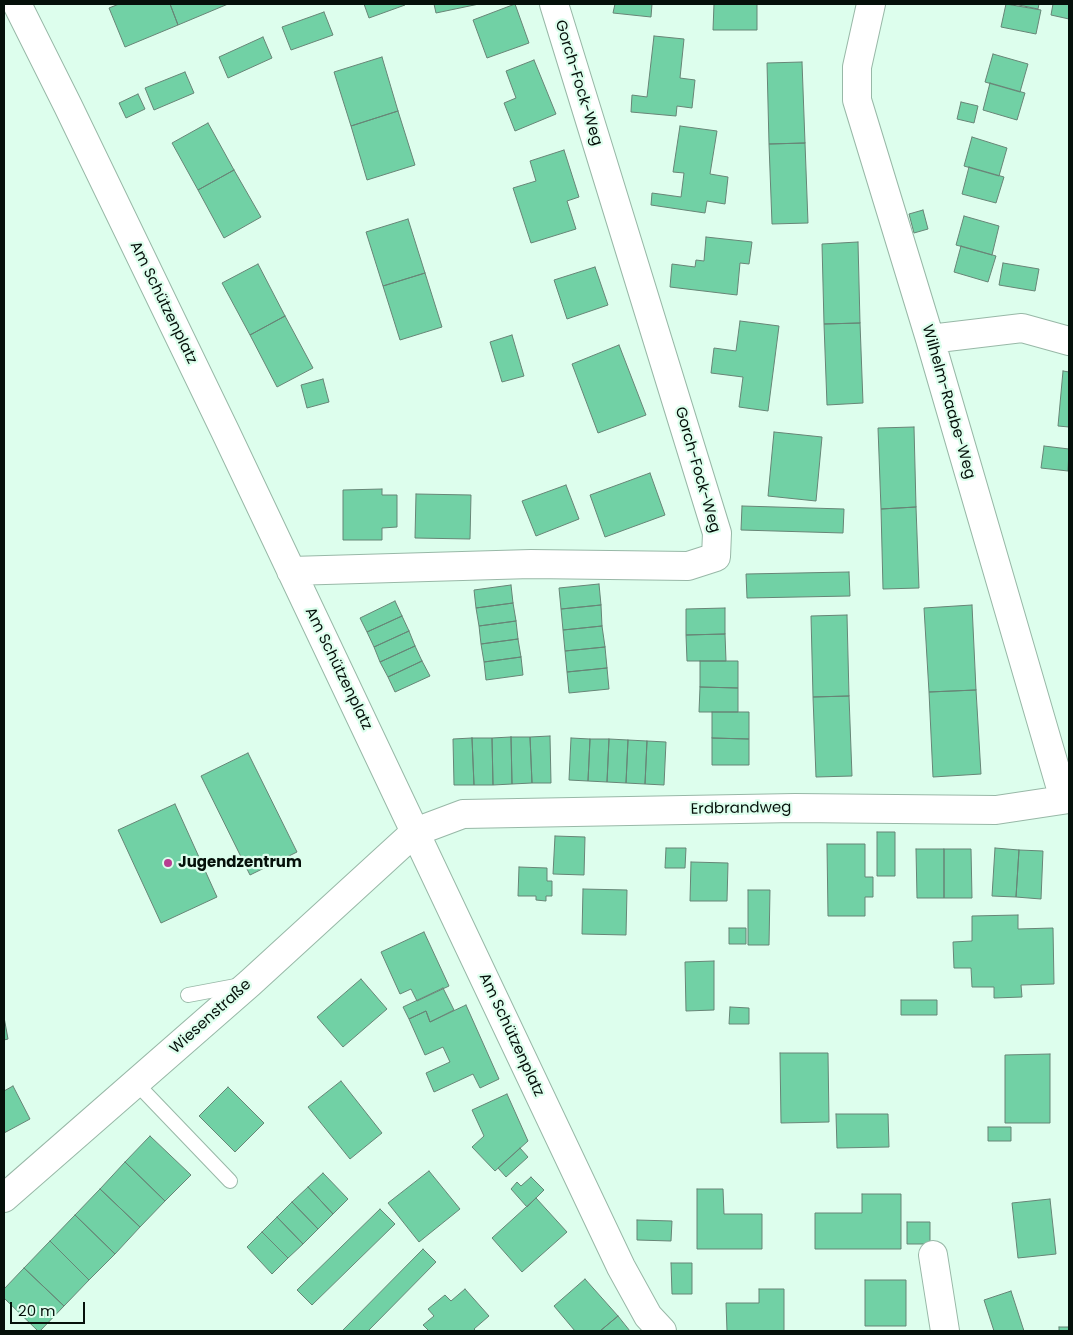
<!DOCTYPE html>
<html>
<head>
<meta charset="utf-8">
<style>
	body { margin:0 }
	#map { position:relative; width:1073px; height:1335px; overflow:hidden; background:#ddfeed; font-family:Poppins,sans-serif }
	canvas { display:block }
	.frame { position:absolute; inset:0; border:5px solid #05100a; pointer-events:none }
	.scale { position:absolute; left:10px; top:1302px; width:75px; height:22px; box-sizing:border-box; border:2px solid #05100a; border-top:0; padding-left:6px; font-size:15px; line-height:18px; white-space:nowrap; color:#05100a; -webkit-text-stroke:4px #ddfeed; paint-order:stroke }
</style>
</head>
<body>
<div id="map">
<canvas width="1073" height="1335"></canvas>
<div class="frame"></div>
<div class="scale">20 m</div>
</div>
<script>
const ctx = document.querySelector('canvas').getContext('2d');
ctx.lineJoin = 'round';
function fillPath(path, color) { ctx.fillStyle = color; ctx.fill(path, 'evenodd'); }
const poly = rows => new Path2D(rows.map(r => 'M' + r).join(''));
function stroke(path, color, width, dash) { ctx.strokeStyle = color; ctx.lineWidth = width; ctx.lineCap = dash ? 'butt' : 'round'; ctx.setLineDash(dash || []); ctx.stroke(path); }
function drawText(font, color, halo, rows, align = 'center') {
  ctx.font = font + ' Poppins,sans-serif'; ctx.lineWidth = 4.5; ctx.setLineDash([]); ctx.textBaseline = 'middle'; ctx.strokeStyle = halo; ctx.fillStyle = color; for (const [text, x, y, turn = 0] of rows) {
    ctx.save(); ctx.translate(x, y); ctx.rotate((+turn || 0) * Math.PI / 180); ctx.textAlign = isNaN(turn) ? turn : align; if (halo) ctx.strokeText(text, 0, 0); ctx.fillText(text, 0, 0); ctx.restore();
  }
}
const building = poly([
	[119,4,170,4,178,25,125,47,109,8,119,4],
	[170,4,228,4,178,25,170,4],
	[364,4,405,4,405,5,369,18,364,4],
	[434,4,479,4,436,13,434,4],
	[515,4,529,43,487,58,473,20,515,4],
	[615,4,652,4,651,17,613,13,615,4],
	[714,4,757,4,757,30,713,30,714,4],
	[1006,4,1041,10,1036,34,1001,27,1006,4],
	[1014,4,1039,4,1038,9,1014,4],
	[1053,4,1069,4,1069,19,1051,15,1053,4],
	[324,12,333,35,291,50,282,27,324,12],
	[654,36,684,39,680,78,695,80,692,108,677,106,676,116,631,112,632,95,647,97,654,36],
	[263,37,272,58,228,78,219,57,263,37],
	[993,54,1028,64,1020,92,985,82,993,54],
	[382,57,398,111,351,126,334,72,382,57],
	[534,60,556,114,515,131,504,103,516,98,506,71,534,60],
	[802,62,805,143,769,144,767,63,802,62],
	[185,72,194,93,154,110,145,88,185,72],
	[990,83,1025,93,1017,120,983,110,990,83],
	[138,94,145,109,126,118,119,103,138,94],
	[961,102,978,106,974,123,957,119,961,102],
	[398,111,415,165,367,180,351,126,398,111],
	[208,123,234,170,198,190,172,143,208,123],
	[680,126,717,131,710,174,728,177,725,204,707,201,705,213,651,205,652,193,681,197,684,173,673,172,680,126],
	[972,137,1007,148,999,176,964,166,972,137],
	[805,143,808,223,772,224,769,144,805,143],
	[564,150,579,197,567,201,576,229,531,243,513,188,536,181,530,161,564,150],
	[969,167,1004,177,996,203,962,194,969,167],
	[234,170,261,217,224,238,198,190,234,170],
	[923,210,928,229,914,233,909,214,923,210],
	[964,216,999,226,992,255,956,245,964,216],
	[408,219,425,273,383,286,366,232,408,219],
	[706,237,752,242,749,264,740,263,737,295,670,287,672,264,695,267,696,260,704,261,706,237],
	[858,242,860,323,824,324,822,244,858,242],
	[961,246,996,256,988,282,954,272,961,246],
	[1003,263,1039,269,1035,291,999,285,1003,263],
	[258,264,285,316,250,335,222,283,258,264],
	[595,267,608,305,567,319,554,280,595,267],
	[425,273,442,327,400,340,383,286,425,273],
	[285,316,313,368,277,387,250,335,285,316],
	[740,321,779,326,768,411,739,407,743,377,711,373,714,348,736,351,740,321],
	[860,323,863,403,827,405,824,324,860,323],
	[512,335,524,376,502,382,490,342,512,335],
	[619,345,646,415,598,433,572,364,619,345],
	[1063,371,1069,372,1069,427,1058,426,1063,371],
	[323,379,329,402,307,408,301,385,323,379],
	[914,427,916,507,881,509,878,428,914,427],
	[774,432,822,437,816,501,768,496,774,432],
	[1044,446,1069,449,1068,471,1041,468,1044,446],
	[650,473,665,515,605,537,590,495,650,473],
	[566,485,579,519,536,536,522,501,566,485],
	[382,489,382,495,397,495,397,527,382,528,382,540,343,540,343,490,382,489],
	[416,494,471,495,470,539,415,538,416,494],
	[742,506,844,509,843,533,741,530,742,506],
	[916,507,919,588,883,589,881,509,916,507],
	[849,572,850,596,747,598,746,574,849,572],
	[599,584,601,605,561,609,559,588,599,584],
	[511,585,513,603,476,608,474,590,511,585],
	[395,601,402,616,367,632,360,618,395,601],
	[513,603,516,621,479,626,476,608,513,603],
	[601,605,602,626,563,630,561,609,601,605],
	[972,605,976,690,929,692,924,608,972,605],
	[725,608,725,634,686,635,686,609,725,608],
	[847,615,849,696,813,697,811,616,847,615],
	[402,616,409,631,374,647,367,632,402,616],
	[516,621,518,639,481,644,479,626,516,621],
	[602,626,605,647,565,651,563,630,602,626],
	[409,631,415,646,380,662,374,647,409,631],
	[725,634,726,661,687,661,686,635,725,634],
	[518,639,521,657,484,662,481,644,518,639],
	[415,646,422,661,388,677,380,662,415,646],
	[605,647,607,668,567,672,565,651,605,647],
	[521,657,523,675,486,680,484,662,521,657],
	[422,661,430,676,395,692,388,677,422,661],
	[700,661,738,661,738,688,700,687,700,661],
	[607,668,609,689,569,693,567,672,607,668],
	[700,687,738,688,738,712,699,712,700,687],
	[976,690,981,774,933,777,929,692,976,690],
	[849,696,852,776,816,777,813,697,849,696],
	[712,712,749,712,749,739,712,738,712,712],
	[550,736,551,783,532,783,530,737,550,736],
	[511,737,512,784,493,785,492,738,511,737],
	[511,737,530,737,532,783,512,784,511,737],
	[472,738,474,785,454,785,453,739,472,738],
	[472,738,492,738,493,785,474,785,472,738],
	[571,738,590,739,588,781,569,780,571,738],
	[712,738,749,739,749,765,712,765,712,738],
	[590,739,609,739,607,782,588,781,590,739],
	[609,739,628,740,626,783,607,782,609,739],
	[628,740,647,741,645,784,626,783,628,740],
	[647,741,666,742,664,785,645,784,647,741],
	[248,753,297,852,250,875,201,776,248,753],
	[175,804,217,897,161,923,118,830,175,804],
	[877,832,895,832,895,876,877,876,877,832],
	[555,836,585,837,584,875,553,874,555,836],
	[827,844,865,844,865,877,873,877,873,897,865,897,865,916,828,916,827,844],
	[666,848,686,848,685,868,665,868,666,848],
	[995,848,1019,850,1016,897,992,896,995,848],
	[916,849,944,849,944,898,917,898,916,849],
	[944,849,971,849,972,898,944,898,944,849],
	[1019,850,1043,851,1041,899,1016,897,1019,850],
	[691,862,728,863,727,901,690,901,691,862],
	[519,867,547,868,547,881,552,881,552,896,546,896,546,901,536,900,536,896,518,896,519,867],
	[583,889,627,890,626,935,582,934,583,889],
	[748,890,770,890,769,945,748,945,748,890],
	[1018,915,1018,929,1053,928,1054,984,1021,985,1022,997,994,998,994,987,972,987,971,968,954,968,953,942,972,941,972,916,1018,915],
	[729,928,746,928,746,944,729,944,729,928],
	[424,932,449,986,417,1001,411,989,400,994,381,952,424,932],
	[714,961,714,1010,686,1011,685,962,714,961],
	[361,979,387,1009,343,1047,317,1017,361,979],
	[443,988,454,1010,430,1022,426,1011,409,1019,403,1007,443,988],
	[901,1000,937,1000,937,1015,901,1015,901,1000],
	[466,1005,499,1079,480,1088,473,1074,434,1092,426,1073,450,1062,443,1047,425,1055,409,1019,426,1011,430,1022,466,1005],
	[730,1007,749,1008,749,1024,729,1024,730,1007],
	[4,1017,8,1039,4,1040,4,1017],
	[780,1053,828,1053,829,1122,781,1123,780,1053],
	[1050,1054,1050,1123,1005,1123,1005,1055,1050,1054],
	[341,1081,382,1133,350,1159,308,1107,341,1081],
	[13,1086,30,1119,4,1133,4,1091,13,1086],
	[228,1087,264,1123,235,1152,199,1116,228,1087],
	[507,1094,528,1141,495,1171,472,1147,484,1136,472,1110,507,1094],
	[836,1114,888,1114,889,1147,837,1148,836,1114],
	[988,1127,1011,1127,1011,1141,988,1141,988,1127],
	[150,1136,191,1175,165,1201,125,1162,150,1136],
	[520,1148,528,1157,506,1177,498,1168,520,1148],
	[125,1162,165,1201,140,1227,100,1189,125,1162],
	[429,1171,460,1209,419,1242,388,1203,429,1171],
	[323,1173,348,1199,333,1214,308,1187,323,1173],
	[531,1177,544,1190,527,1207,511,1189,517,1182,521,1186,531,1177],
	[308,1187,333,1214,318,1229,292,1202,308,1187],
	[100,1189,140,1227,115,1254,75,1215,100,1189],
	[697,1189,723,1189,724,1214,762,1214,762,1249,697,1249,697,1189],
	[862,1194,901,1194,901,1249,815,1249,815,1213,862,1213,862,1194],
	[536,1198,567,1232,522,1272,492,1238,536,1198],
	[1050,1199,1056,1254,1018,1258,1012,1203,1050,1199],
	[292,1202,318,1229,303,1244,277,1217,292,1202],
	[380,1209,395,1224,312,1305,297,1290,380,1209],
	[75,1215,115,1254,89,1280,50,1241,75,1215],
	[277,1217,303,1244,288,1258,262,1232,277,1217],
	[637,1220,672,1221,671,1241,637,1240,637,1220],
	[907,1222,930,1222,930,1244,907,1244,907,1222],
	[262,1232,288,1258,272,1274,247,1247,262,1232],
	[50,1241,89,1280,64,1306,24,1268,50,1241],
	[423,1249,436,1262,368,1331,342,1331,423,1249],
	[671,1263,692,1263,692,1294,672,1294,671,1263],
	[24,1268,64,1306,40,1331,38,1331,4,1298,4,1289,24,1268],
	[585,1279,618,1316,600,1331,575,1331,554,1306,585,1279],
	[865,1280,906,1280,906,1326,865,1326,865,1280],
	[465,1289,489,1316,474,1329,476,1331,429,1331,423,1325,434,1316,428,1309,445,1295,451,1301,465,1289],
	[759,1289,784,1289,784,1331,727,1331,726,1303,759,1303,759,1289],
	[1011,1291,1024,1331,994,1331,984,1300,1011,1291],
	[618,1316,630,1331,600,1331,618,1316],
	[1059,1327,1069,1327,1069,1331,1059,1331,1059,1327]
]);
fillPath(building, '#71d1a5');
stroke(building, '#678576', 1);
const service = poly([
	[188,995,241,985],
	[136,1083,230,1181]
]);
const minor = poly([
	[17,4,68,106,225,431,621,1267,648,1316,662,1331],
	[871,4,857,67,857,100,930,339,1064,799],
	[930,339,1022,328,1069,341],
	[291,571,531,564,688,566,716,557,717,533,554,4],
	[4,1198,250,983,415,832,463,814,795,808,996,810,1069,799],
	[933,1255,945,1331]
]);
stroke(service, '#98b8a7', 16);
stroke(minor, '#98b8a7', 30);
stroke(service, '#fff', 14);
stroke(minor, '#fff', 28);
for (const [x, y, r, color] of [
	[168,863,5,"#b83e91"]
]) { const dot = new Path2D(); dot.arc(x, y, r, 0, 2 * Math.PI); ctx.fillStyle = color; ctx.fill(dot); stroke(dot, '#ddfeed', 2); }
drawText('15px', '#05100a', '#ddfeed', [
	["Gorch-Fock-Weg",578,83,73],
	["Am Schützenplatz",163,303,64],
	["Wilhelm-Raabe-Weg",948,402,74],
	["Gorch-Fock-Weg",697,470,74],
	["Am Schützenplatz",338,669,64],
	["Erdbrandweg",741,809,-1],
	["Wiesenstraße",211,1017,-42],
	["Am Schützenplatz",511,1035,65]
]);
drawText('bold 15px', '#05100a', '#ddfeed', [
	["Jugendzentrum",178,863]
], 'left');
</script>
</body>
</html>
